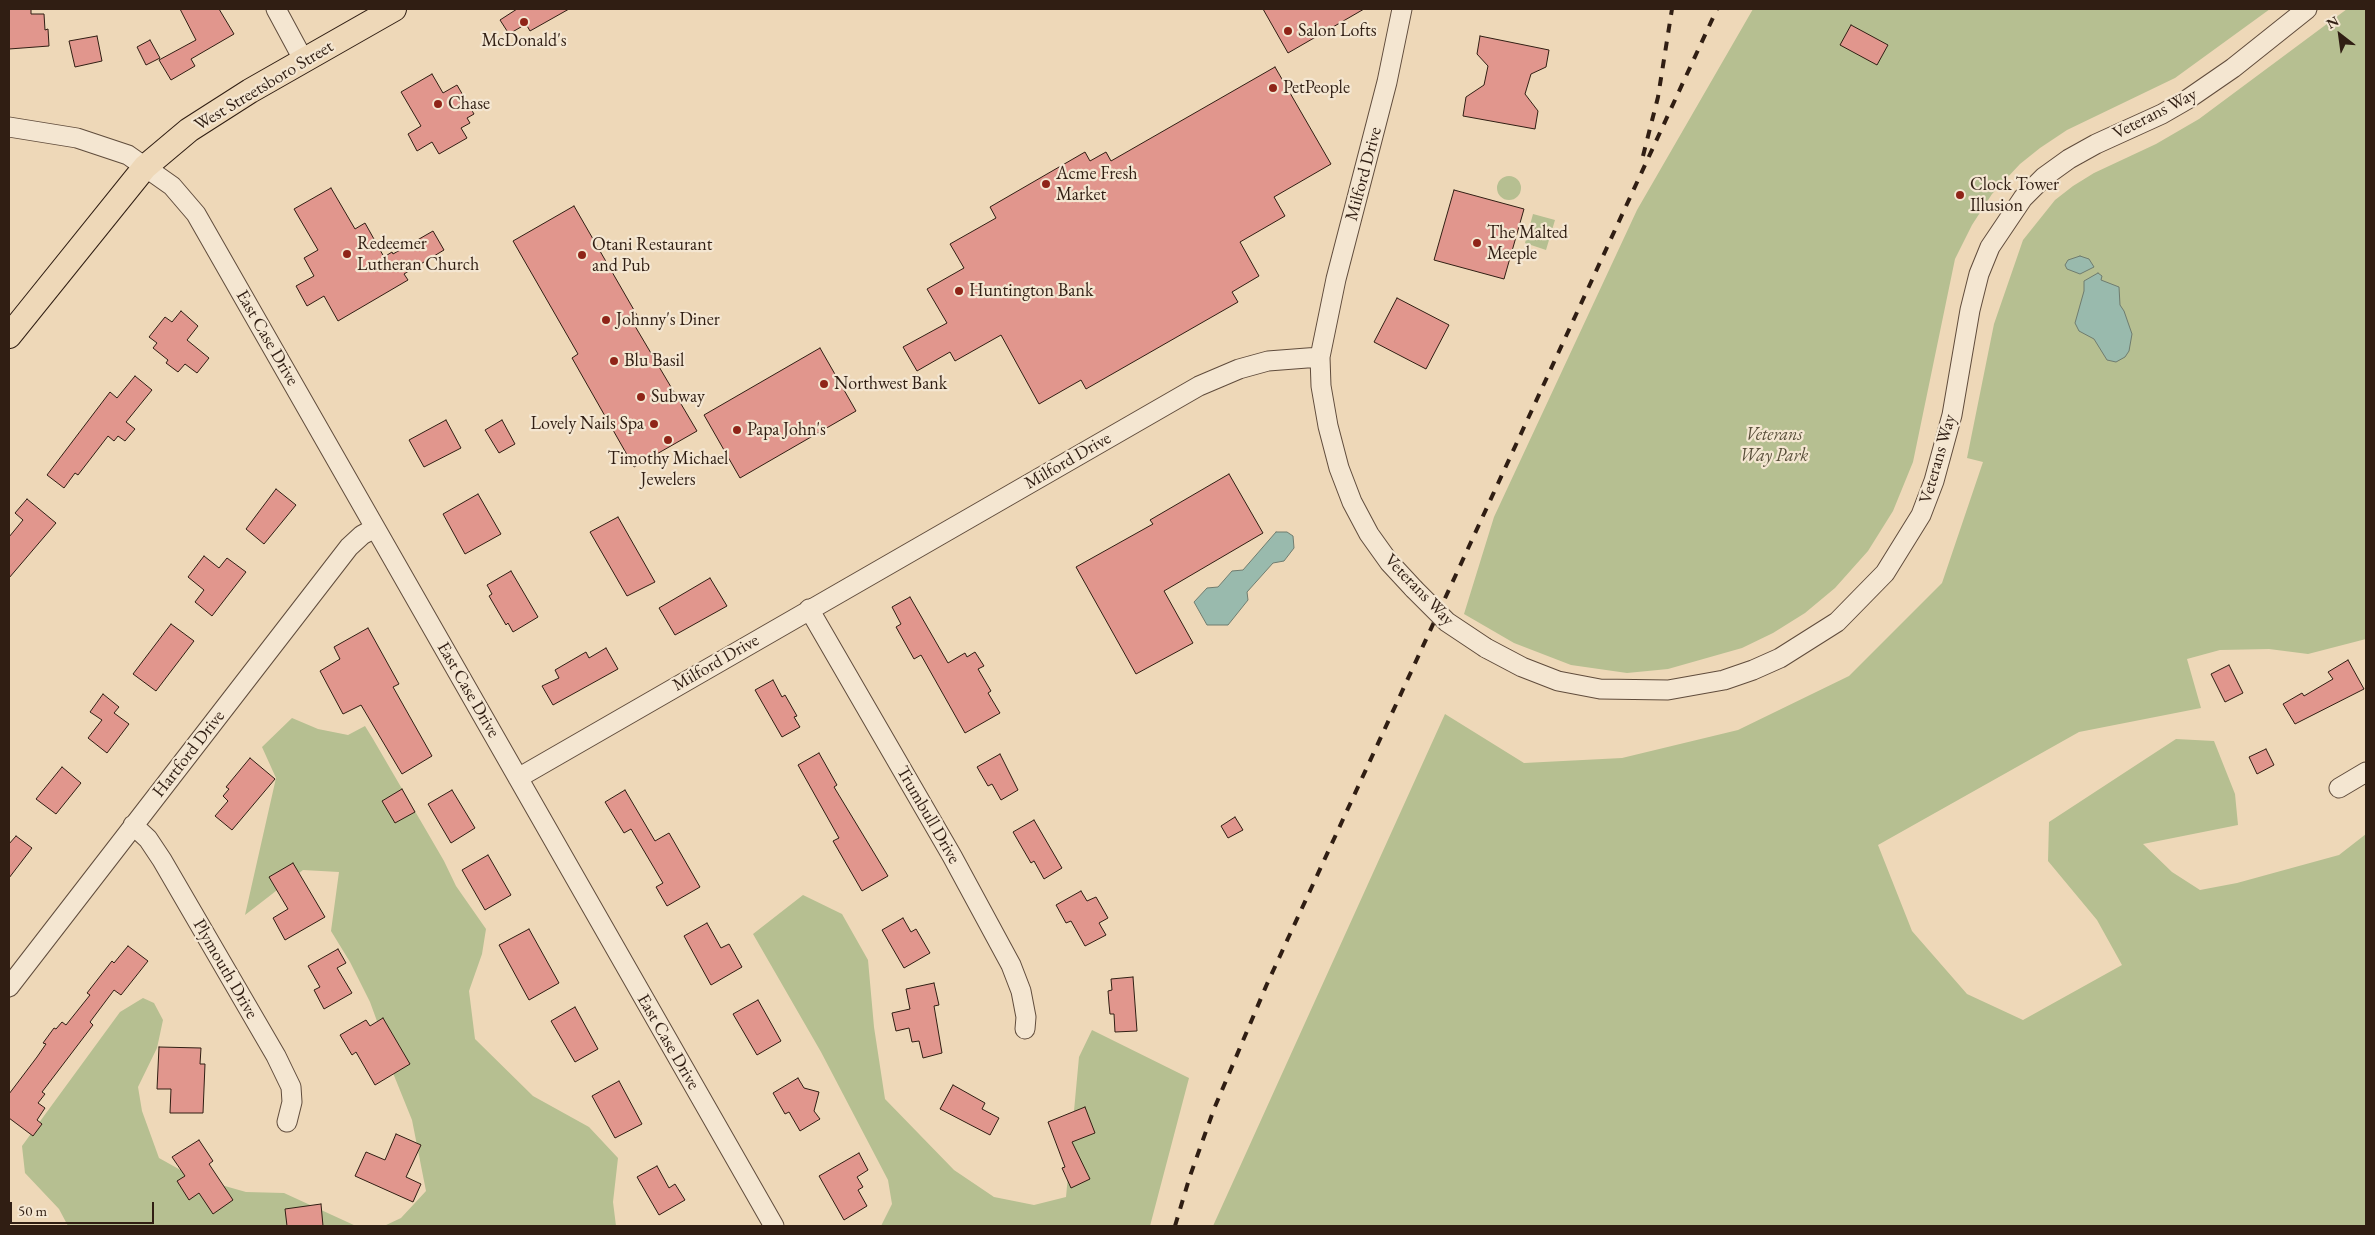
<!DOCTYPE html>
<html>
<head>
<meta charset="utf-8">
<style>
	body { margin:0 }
	#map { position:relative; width:2375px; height:1235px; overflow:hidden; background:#eed8b8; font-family:"EB Garamond",serif }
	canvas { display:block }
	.frame { position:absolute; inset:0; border:10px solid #301e13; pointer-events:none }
	.north { position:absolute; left:2315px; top:10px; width:50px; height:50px; -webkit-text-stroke:4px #f4e6d1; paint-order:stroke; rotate:330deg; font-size:14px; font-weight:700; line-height:20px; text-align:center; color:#301e13 }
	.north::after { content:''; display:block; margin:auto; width:18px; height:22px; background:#301e13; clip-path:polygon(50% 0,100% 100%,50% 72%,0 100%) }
	.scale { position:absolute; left:10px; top:1202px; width:144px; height:22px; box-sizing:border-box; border:2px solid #301e13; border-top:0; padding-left:6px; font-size:15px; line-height:18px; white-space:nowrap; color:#301e13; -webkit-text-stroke:4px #f4e6d1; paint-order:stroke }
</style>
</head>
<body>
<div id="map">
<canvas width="2375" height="1235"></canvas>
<div class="frame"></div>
<div class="north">N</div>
<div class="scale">50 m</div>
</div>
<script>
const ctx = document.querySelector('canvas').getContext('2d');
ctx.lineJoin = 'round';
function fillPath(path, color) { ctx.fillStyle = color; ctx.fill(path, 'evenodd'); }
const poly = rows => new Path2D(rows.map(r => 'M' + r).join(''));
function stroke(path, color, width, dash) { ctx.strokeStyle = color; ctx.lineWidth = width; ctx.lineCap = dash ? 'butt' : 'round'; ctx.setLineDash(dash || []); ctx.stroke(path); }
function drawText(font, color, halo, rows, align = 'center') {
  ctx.font = font + ' "EB Garamond",serif'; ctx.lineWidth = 4.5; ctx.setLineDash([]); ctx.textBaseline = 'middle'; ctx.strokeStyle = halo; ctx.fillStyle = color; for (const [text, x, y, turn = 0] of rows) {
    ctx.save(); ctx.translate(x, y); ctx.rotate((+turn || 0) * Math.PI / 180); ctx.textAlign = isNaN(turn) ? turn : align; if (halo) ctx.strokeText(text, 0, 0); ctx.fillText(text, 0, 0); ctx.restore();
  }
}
fillPath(poly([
	[1753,9,2270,9,2175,78,2067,130,2040,148,2020,164,1992,194,1972,225,1955,259,1913,462,1893,511,1868,551,1835,588,1805,613,1773,633,1742,648,1668,669,1627,673,1571,665,1514,643,1464,614,1494,517,1637,210],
	[2347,9,2366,9,2366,639,2308,654,2269,649,2220,650,2187,659,2201,708,2079,732,1878,845,1912,931,1967,994,2023,1020,2122,965,2097,920,2048,861,2049,822,2176,739,2214,741,2235,794,2238,825,2143,844,2172,872,2200,890,2237,883,2339,855,2366,834,2366,1226,1213,1226,1445,714,1524,763,1622,758,1738,730,1849,676,1942,583,1983,462,1967,458,1994,324,2023,240,2055,200,2073,186,2094,173,2156,144,2199,119],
	'1497 188a12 12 0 1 1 24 0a12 12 0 1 1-24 0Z',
	[1533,214,1555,220,1546,250,1525,243],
	[292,718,318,729,348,735,365,726,373,739,444,861,456,886,486,929,482,954,469,991,475,1039,533,1096,589,1127,618,1158,613,1202,616,1226,384,1226,401,1218,426,1191,412,1120,393,1073,385,1043,370,1002,350,962,331,931,339,872,303,870,245,915,276,778,262,747],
	[803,895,842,914,868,960,874,1027,885,1099,954,1170,994,1197,1034,1205,1066,1197,1079,1057,1092,1030,1189,1078,1150,1226,881,1226,892,1204,888,1180,821,1052,753,934],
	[143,998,154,1003,163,1020,157,1048,138,1087,142,1111,159,1158,193,1177,246,1192,284,1193,356,1226,68,1226,59,1209,25,1173,22,1146,120,1012]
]), '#b6bf91');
const water = poly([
	[2080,256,2089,259,2094,267,2080,274,2067,269,2065,265,2068,260,2080,256],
	[2098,273,2102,276,2101,280,2119,287,2120,305,2124,311,2132,334,2129,351,2125,357,2116,362,2107,360,2094,339,2079,331,2075,323,2084,291,2084,281,2098,273],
	[1276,532,1287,532,1293,536,1294,548,1284,561,1273,563,1247,592,1248,600,1228,625,1207,625,1194,602,1207,588,1218,587,1232,571,1243,570,1276,532]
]);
fillPath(water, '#99baad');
stroke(water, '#6f7c6f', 1);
const building = poly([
	[9,9,31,9,31,14,44,14,45,30,48,29,49,46,9,49,9,9],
	[180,9,219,9,234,34,191,59,195,66,171,80,159,60,196,40,180,9],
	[517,9,569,9,530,31,526,24,509,34,500,20,517,9],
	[1263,9,1364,9,1288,53,1263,9],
	[1851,25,1888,45,1877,65,1840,45,1851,25],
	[97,36,102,61,75,67,69,41,97,36],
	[1480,36,1549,50,1546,67,1531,74,1525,94,1538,111,1535,129,1463,116,1466,97,1484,85,1488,66,1477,54,1480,36],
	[150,40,160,58,146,65,137,47,150,40],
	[1275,67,1331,164,1274,197,1285,216,1240,242,1259,276,1232,292,1238,302,1086,389,1081,380,1039,404,1001,335,955,361,950,352,917,371,903,347,947,323,927,289,964,268,950,244,996,218,990,207,1085,152,1090,161,1106,152,1111,161,1275,67],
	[432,74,443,93,457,85,474,114,467,118,470,123,461,128,467,138,439,154,432,142,417,151,408,134,421,126,401,92,432,74],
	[331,188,355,229,365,223,384,257,392,252,393,254,433,231,444,250,404,274,408,280,338,321,324,296,307,306,296,286,314,276,304,258,318,250,294,209,331,188],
	[1454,190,1524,209,1504,279,1434,260,1454,190],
	[574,206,638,317,632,321,697,431,634,467,572,358,578,354,513,241,574,206],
	[1397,298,1449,325,1426,369,1374,342,1397,298],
	[181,311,198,326,187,340,209,358,197,373,185,364,178,372,166,363,168,360,153,348,157,343,149,337,165,317,172,322,181,311],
	[820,348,856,411,740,478,704,415,820,348],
	[135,376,152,390,126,422,135,429,125,441,118,436,114,441,108,436,78,475,75,473,64,488,47,475,110,392,117,398,135,376],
	[446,420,461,448,424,467,409,440,446,420],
	[502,420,515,444,499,453,485,430,502,420],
	[1229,474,1263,533,1164,591,1193,643,1136,674,1076,567,1153,524,1150,520,1229,474],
	[276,489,296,505,264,544,246,529,276,489],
	[478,494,501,534,465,554,443,514,478,494],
	[27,499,56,523,9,578,9,537,23,520,15,513,27,499],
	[618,517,655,582,627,596,590,532,618,517],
	[204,556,219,568,227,558,246,572,212,616,195,602,204,590,188,577,204,556],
	[511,571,538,617,513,632,508,623,506,625,489,596,492,594,487,585,511,571],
	[710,578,727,606,675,635,659,608,710,578],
	[910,597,948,663,965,653,967,657,975,652,984,666,978,669,991,691,988,693,1000,713,965,733,921,655,914,659,896,627,901,624,892,607,910,597],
	[171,624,194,641,156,691,133,674,171,624],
	[368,628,399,684,393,687,432,756,402,774,361,705,343,714,320,671,340,659,334,647,368,628],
	[606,648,618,669,553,705,542,686,559,678,555,670,586,652,589,658,606,648],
	[2348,660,2364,689,2295,724,2283,704,2302,693,2304,696,2333,679,2328,672,2348,660],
	[2229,665,2243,693,2225,702,2211,674,2229,665],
	[773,680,782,697,785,695,797,716,794,717,800,727,782,737,755,690,773,680],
	[103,694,119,707,114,713,129,724,107,753,88,738,102,720,90,712,103,694],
	[2266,749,2274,765,2257,774,2249,757,2266,749],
	[819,753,837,785,834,787,888,876,862,891,833,841,839,838,798,765,819,753],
	[1000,754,1018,790,1001,800,992,784,988,786,977,767,1000,754],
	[250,758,275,779,232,830,215,816,228,801,223,796,229,789,226,787,250,758],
	[62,767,81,783,56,814,36,799,62,767],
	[402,789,415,812,395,823,382,801,402,789],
	[452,790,475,828,451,843,428,804,452,790],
	[625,790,655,841,669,833,700,887,667,906,656,887,663,883,631,829,624,833,605,802,625,790],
	[1235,817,1243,830,1228,838,1221,826,1235,817],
	[1034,820,1062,868,1044,879,1034,861,1031,863,1013,832,1034,820],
	[16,836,32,848,9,878,9,844,16,836],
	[488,855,511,895,485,910,462,870,488,855],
	[293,863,325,917,285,940,273,918,288,909,269,877,293,863],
	[1081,891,1087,901,1096,897,1108,918,1099,923,1106,935,1085,946,1071,921,1066,923,1056,905,1081,891],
	[903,918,911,932,916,929,930,953,904,968,882,930,903,918],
	[707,923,721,948,729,944,742,967,711,985,684,936,707,923],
	[529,929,559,983,529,1000,499,945,529,929],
	[128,946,148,961,121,995,114,990,90,1022,93,1025,42,1092,45,1094,38,1103,45,1108,37,1120,42,1124,33,1136,9,1118,9,1094,37,1057,46,1044,43,1043,54,1028,56,1029,62,1022,66,1025,90,995,87,993,112,961,114,963,128,946],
	[338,949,346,963,337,968,352,993,324,1009,314,990,320,987,308,966,338,949],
	[1133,977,1137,1031,1115,1032,1114,1014,1110,1014,1109,1004,1108,991,1112,990,1111,979,1133,977],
	[934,983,939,1005,934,1006,942,1053,923,1058,919,1041,912,1042,909,1028,896,1031,892,1013,910,1009,906,989,934,983],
	[758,1000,781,1041,757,1055,733,1014,758,1000],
	[575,1007,598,1049,575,1062,551,1021,575,1007],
	[383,1018,410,1064,375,1085,356,1052,352,1055,340,1035,366,1020,370,1026,383,1018],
	[159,1047,201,1048,200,1064,205,1064,203,1113,170,1113,171,1089,157,1089,159,1047],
	[798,1078,804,1088,819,1092,814,1111,820,1119,800,1131,789,1112,785,1114,773,1093,798,1078],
	[619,1081,642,1124,615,1138,592,1096,619,1081],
	[953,1085,985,1103,982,1109,999,1118,990,1135,940,1109,953,1085],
	[1085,1107,1095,1133,1072,1142,1090,1179,1071,1188,1062,1168,1065,1167,1048,1122,1085,1107],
	[396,1134,421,1145,406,1177,421,1184,413,1202,355,1176,366,1152,385,1160,396,1134],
	[199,1140,213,1161,209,1164,233,1200,213,1214,199,1193,189,1200,177,1181,185,1176,172,1157,199,1140],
	[859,1153,868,1170,857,1177,863,1187,858,1190,867,1206,844,1220,819,1176,859,1153],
	[657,1166,669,1188,675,1184,685,1200,659,1215,637,1177,657,1166],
	[321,1204,323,1226,287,1226,285,1209,321,1204]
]);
fillPath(building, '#e1968d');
stroke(building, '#301e13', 1);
const minor = poly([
	[276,9,304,61],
	[9,127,77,138,128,155,172,186,196,214,774,1226],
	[1320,357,1321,386,1328,426,1339,468,1352,502,1369,534,1389,562,1414,589],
	[809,609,952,856,1011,965,1021,991,1026,1017,1025,1029],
	[1486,648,1522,667,1558,681,1600,689,1668,690,1724,680,1753,670,1780,658,1837,622,1885,573,1921,515,1934,481,1952,415,1970,310,1979,274,1990,247,2023,198,2044,177,2069,159,2096,144,2162,114,2188,99,2233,68,2307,9],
	[518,778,1199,386,1239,369,1268,361,1320,357,1336,279,1387,82,1402,9],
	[2339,788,2366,772],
	[133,825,148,839,162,860,276,1056,291,1087,292,1102,287,1122],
	[9,987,349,547,362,535,375,528]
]);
const major = poly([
	[9,336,145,167,189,130,250,91,394,9]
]);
stroke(minor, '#604c3c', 21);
stroke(major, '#301e13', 26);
stroke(minor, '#f4e6d1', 19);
stroke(major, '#eed8b8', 24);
stroke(poly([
	[1643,156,1658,97,1672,9],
	[1175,1226,1190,1176,1214,1109,1267,984,1717,9]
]), '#301e13', 4, [9, 9]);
const minorBridge = poly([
	[1414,589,1447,622,1486,648]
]);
stroke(minorBridge, '#604c3c', 21, []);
stroke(minorBridge, '#f4e6d1', 19);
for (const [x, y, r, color] of [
	[524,22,5,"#8f2418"],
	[1288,31,5,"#8f2418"],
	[1273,88,5,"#8f2418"],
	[438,104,5,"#8f2418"],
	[1046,184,5,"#8f2418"],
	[1960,195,5,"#8f2418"],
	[1477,243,5,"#8f2418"],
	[347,254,5,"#8f2418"],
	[582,255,5,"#8f2418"],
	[959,291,5,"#8f2418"],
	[606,320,5,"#8f2418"],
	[614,361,5,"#8f2418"],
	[824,384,5,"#8f2418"],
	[641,397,5,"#8f2418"],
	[654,424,5,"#8f2418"],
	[737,430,5,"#8f2418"],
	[668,440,5,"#8f2418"]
]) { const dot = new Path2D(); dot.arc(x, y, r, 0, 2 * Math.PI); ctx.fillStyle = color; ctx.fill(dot); stroke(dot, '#f4e6d1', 2); }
drawText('18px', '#301e13', '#f4e6d1', [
	["Salon Lofts",1298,31],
	["McDonald's",524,41,"center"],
	["PetPeople",1283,88],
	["Chase",448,104],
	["Acme Fresh",1056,174],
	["Market",1056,195],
	["Clock Tower",1970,185],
	["Illusion",1970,206],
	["The Malted",1487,233],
	["Meeple",1487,254],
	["Redeemer",357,244],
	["Lutheran Church",357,265],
	["Otani Restaurant",592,245],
	["and Pub",592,266],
	["Huntington Bank",969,291],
	["Johnny's Diner",616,320],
	["Blu Basil",624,361],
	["Northwest Bank",834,384],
	["Subway",651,397],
	["Lovely Nails Spa",644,424,"right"],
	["Papa John's",747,430],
	["Timothy Michael",668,459,"center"],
	["Jewelers",668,480,"center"]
], 'left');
drawText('18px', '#301e13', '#f4e6d1', [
	["West Streetsboro Street",264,86,-31],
	["Veterans Way",2155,114,-27],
	["Milford Drive",1364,174,-75],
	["East Case Drive",267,338,60],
	["Veterans Way",1938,459,-74],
	["Milford Drive",1068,461,-30],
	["Veterans Way",1419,590,46],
	["Milford Drive",716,663,-30],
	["East Case Drive",468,690,60],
	["Hartford Drive",189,754,-52],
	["Trumbull Drive",928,815,60],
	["Plymouth Drive",225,969,60],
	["East Case Drive",668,1042,60]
]);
drawText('italic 18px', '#584e39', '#f4e6d1', [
	["Veterans",1774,435],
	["Way Park",1774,456]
]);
</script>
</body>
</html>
